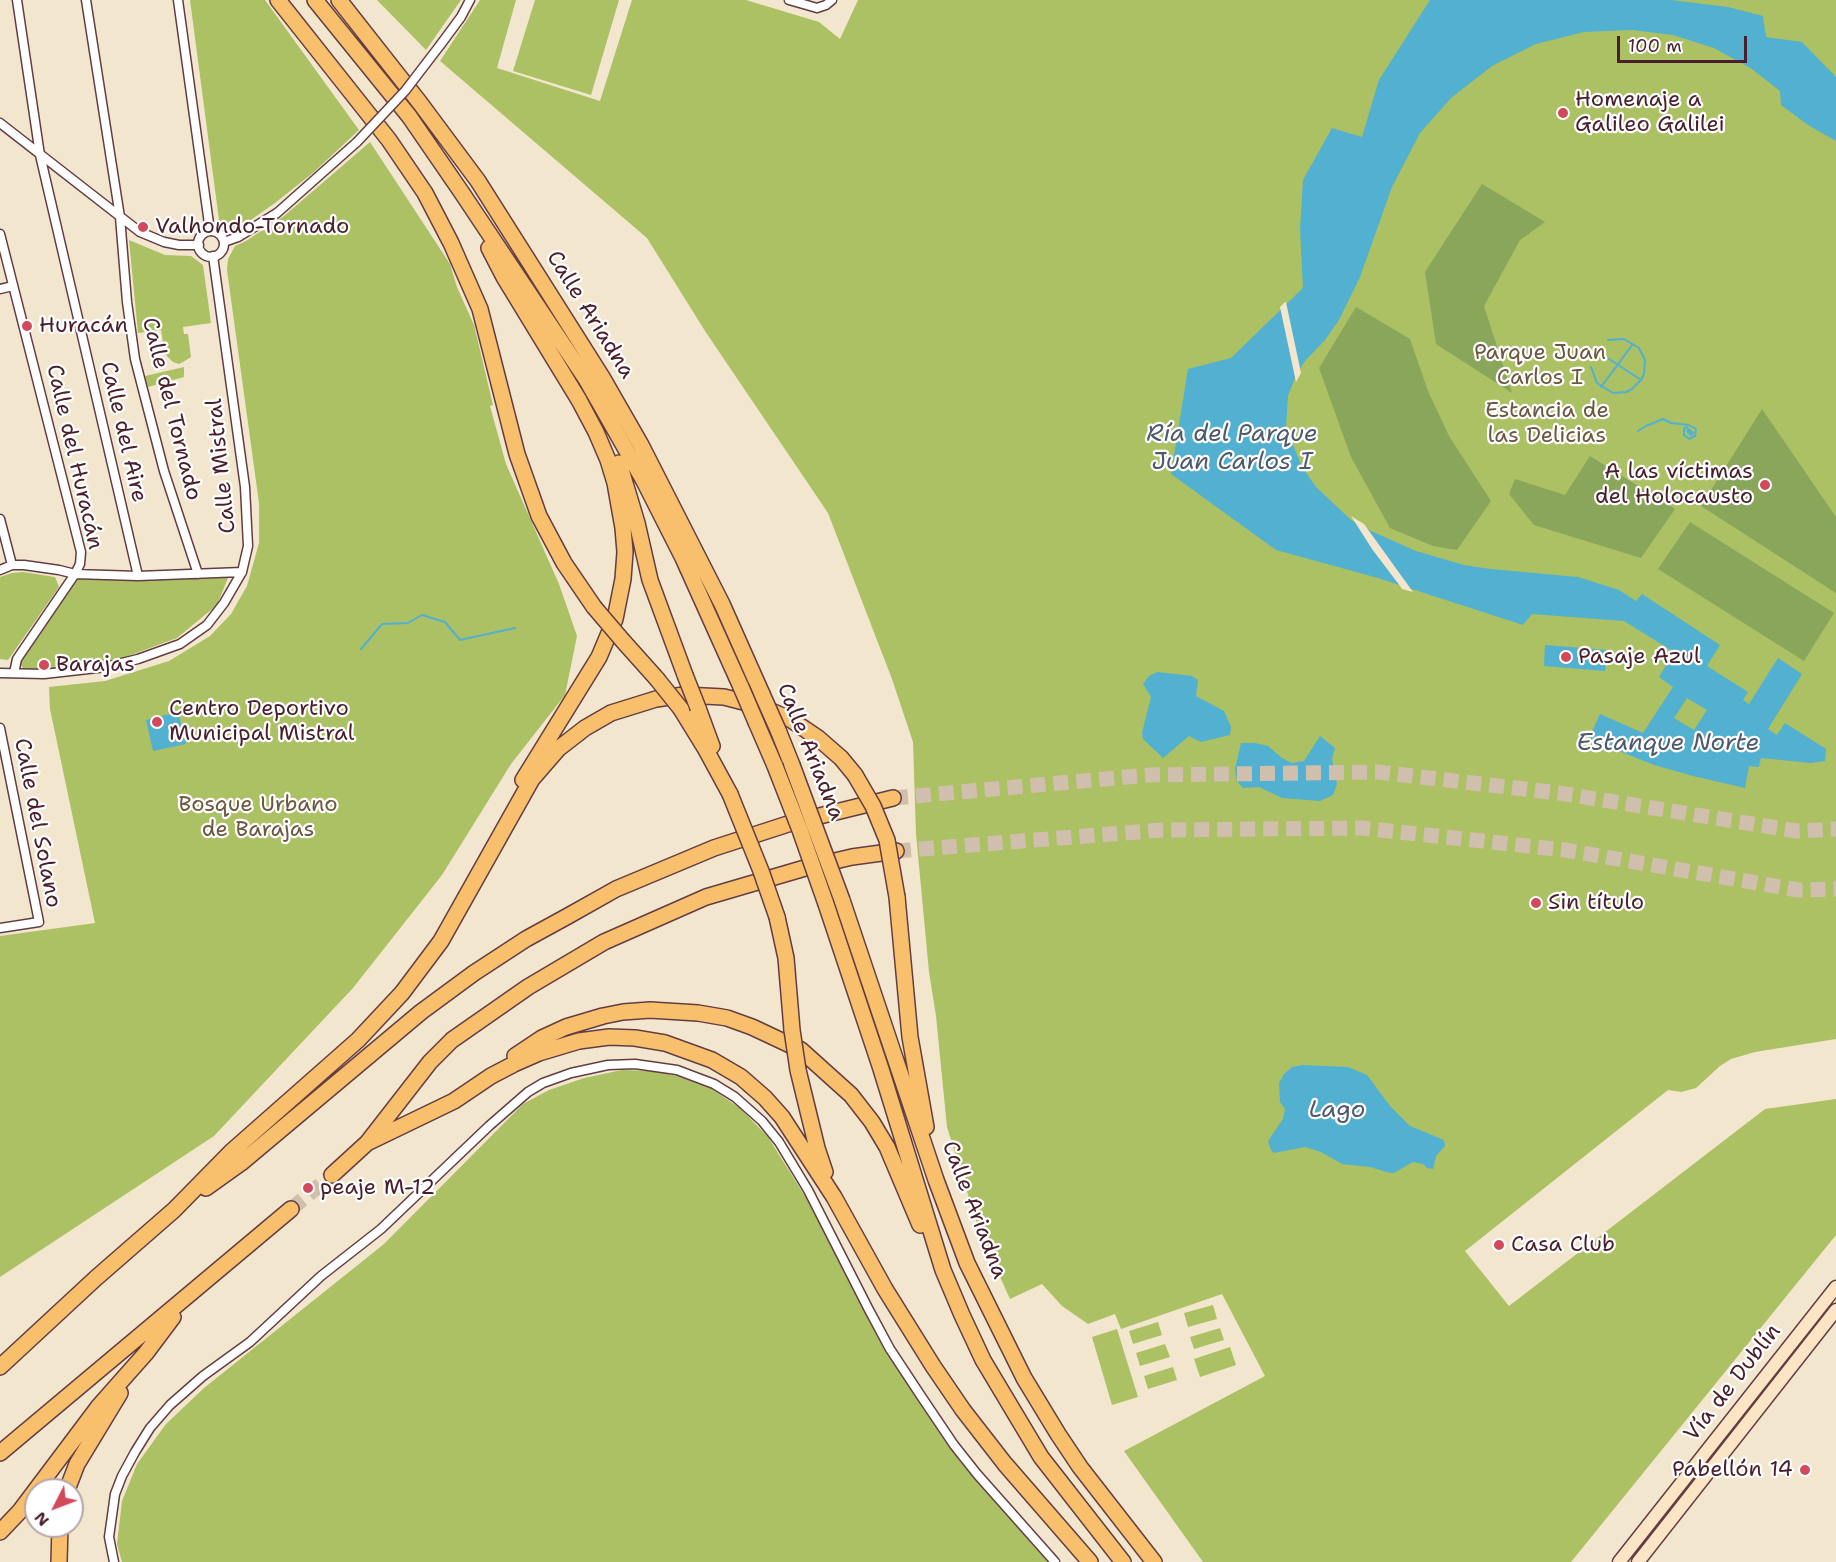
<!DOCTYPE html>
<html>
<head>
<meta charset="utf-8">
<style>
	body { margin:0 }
	#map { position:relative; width:1836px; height:1562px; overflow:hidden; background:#f2e7ce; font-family:"Shantell Sans",sans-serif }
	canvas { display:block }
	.north { position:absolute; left:24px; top:1478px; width:60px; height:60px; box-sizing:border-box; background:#fff; border:2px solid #b7a5aa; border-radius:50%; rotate:228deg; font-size:16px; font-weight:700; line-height:24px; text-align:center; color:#4a1f2b }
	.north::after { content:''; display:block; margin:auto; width:21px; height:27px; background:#d1495b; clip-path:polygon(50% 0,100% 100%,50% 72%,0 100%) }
	.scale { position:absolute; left:1617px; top:36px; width:130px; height:27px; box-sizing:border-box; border:3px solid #4a1f2b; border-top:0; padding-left:8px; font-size:18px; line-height:21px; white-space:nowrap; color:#4a1f2b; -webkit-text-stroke:4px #fff; paint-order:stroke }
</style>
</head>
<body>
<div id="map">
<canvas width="1836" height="1562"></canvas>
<div class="north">N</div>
<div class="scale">100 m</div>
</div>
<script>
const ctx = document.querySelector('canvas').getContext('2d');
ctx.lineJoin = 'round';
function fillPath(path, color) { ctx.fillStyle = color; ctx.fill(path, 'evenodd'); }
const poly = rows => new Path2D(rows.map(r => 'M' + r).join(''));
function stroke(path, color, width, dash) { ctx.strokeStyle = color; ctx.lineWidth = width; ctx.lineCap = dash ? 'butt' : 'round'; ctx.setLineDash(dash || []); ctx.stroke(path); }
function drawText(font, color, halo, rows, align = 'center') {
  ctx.font = font + ' "Shantell Sans",sans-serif'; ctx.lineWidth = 4.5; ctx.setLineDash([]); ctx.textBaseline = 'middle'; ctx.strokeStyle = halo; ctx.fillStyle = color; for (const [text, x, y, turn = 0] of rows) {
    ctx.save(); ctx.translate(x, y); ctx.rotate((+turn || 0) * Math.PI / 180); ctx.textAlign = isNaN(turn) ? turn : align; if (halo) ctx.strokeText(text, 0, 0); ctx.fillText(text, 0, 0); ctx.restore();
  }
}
fillPath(poly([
	[190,0,265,0,359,130,314,172,275,203,242,226,233,230,219,220],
	[377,0,461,0,426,50],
	[480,0,516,0,497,68,600,101,632,0,746,0,819,22,840,39,858,0,1836,0,1836,1039,1755,1052,1731,1059,1720,1066,1696,1088,1681,1092,1668,1090,1465,1251,1509,1306,1765,1109,1836,1099,1836,1235,1571,1562,1203,1562,1124,1451,1265,1376,1222,1294,1121,1329,1115,1314,1088,1324,1062,1306,1042,1284,1010,1299,979,1230,947,1127,936,1016,929,972,916,834,913,742,892,679,828,513,705,331,647,238,440,61],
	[535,0,619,0,591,95,513,71],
	[370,142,450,264,457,287,474,325,493,405,490,406,506,464,559,584,577,636,565,695,511,764,442,875,353,988,214,1136,0,1277,0,936,95,923,50,709,49,687,105,681,169,661,210,636,231,614,247,586,259,543,259,503,227,270,228,259,235,246,246,241,284,216],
	[129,240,165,255,191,256,203,265,211,323,183,327,184,334,188,334,191,357,183,362,179,364,173,362,165,354,161,330,138,333],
	[184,367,184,377,148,387,145,376],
	[23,572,55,577,59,587,8,660,0,659,0,577,12,573],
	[230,573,217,605,177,638,104,665,49,671,24,670,20,663,75,574],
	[622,1070,655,1071,677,1076,710,1088,740,1108,768,1137,808,1201,870,1323,898,1370,941,1435,967,1470,1048,1562,122,1562,117,1544,122,1501,137,1464,166,1424,204,1388,384,1244,523,1104,549,1090,584,1078],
	[1213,1305,1217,1319,1188,1327,1184,1313],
	[1158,1322,1162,1335,1133,1344,1129,1331],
	[1220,1328,1224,1340,1194,1349,1190,1337],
	[1117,1329,1138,1397,1112,1405,1092,1337],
	[1165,1344,1170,1357,1140,1366,1136,1353],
	[1230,1347,1236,1365,1200,1377,1194,1359],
	[1173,1367,1177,1380,1148,1389,1144,1376]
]), '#acc064');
fillPath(poly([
	[1482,184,1545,222,1520,240,1484,306,1512,393,1436,344,1425,272],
	[1356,307,1410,339,1428,391,1449,436,1491,501,1457,550,1433,546,1390,528,1351,457,1319,368],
	[1762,409,1836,517,1836,593,1701,506],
	[1590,456,1675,509,1641,558,1534,525,1509,494,1515,479,1565,495],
	[1690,522,1834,613,1804,661,1658,569]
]), '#89a65a');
fillPath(poly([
	[1430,0,1671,0,1728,7,1763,16,1766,37,1802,42,1836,77,1836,141,1808,125,1781,105,1780,91,1752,69,1714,48,1673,35,1632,30,1584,32,1536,44,1492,66,1451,98,1420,133,1392,187,1360,277,1339,320,1325,340,1305,361,1296,375,1288,396,1286,428,1302,467,1316,487,1351,520,1371,531,1416,551,1464,565,1490,569,1578,577,1619,590,1636,601,1642,594,1720,645,1707,666,1748,692,1743,700,1749,704,1778,658,1802,674,1768,729,1777,735,1785,723,1826,749,1825,761,1811,763,1761,758,1759,767,1749,766,1745,788,1693,776,1654,765,1604,745,1589,738,1600,714,1643,733,1673,687,1659,677,1674,652,1624,621,1532,614,1523,625,1378,578,1276,550,1171,474,1188,369,1231,358,1303,288,1300,229,1303,180,1332,128,1362,137,1379,80],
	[1687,698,1707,710,1694,730,1674,718],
	[1545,645,1607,650,1605,671,1544,666],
	[1157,672,1192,676,1198,680,1196,696,1224,711,1231,727,1230,735,1201,742,1189,736,1163,758,1143,739,1142,733,1151,697,1143,684,1149,676],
	[178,712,186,744,153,751,146,720],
	[1320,736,1335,748,1332,759,1337,784,1333,795,1320,801,1282,798,1259,787,1243,788,1237,781,1235,769,1241,743,1255,743,1268,746,1282,758,1292,763,1304,761],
	[1302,1065,1348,1067,1367,1075,1390,1106,1410,1126,1444,1140,1445,1146,1436,1156,1433,1169,1427,1168,1423,1164,1413,1162,1394,1173,1390,1173,1370,1167,1342,1164,1321,1152,1305,1147,1274,1153,1271,1150,1268,1141,1283,1119,1285,1109,1280,1102,1279,1083,1284,1074,1292,1067]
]), '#52b0d0');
fillPath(poly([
	[1285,302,1286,302,1301,373,1296,382,1280,307],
	[1351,516,1364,524,1413,592,1402,589,1400,586,1372,549]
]), '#f2e7ce');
stroke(poly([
	[1600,353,1641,380],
	[1591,367,1597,383,1613,393,1626,392,1632,389,1641,380,1644,374,1645,360,1639,348,1624,339,1608,340],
	[1601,387,1633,344],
	[1638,431,1646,426,1663,419,1671,423,1689,425,1696,429,1695,436,1689,439,1684,435,1684,429,1686,427,1693,433,1691,435,1687,431,1690,432],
	[361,649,382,624,408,623,422,615,445,622,460,640,515,628]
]), '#52b0d0', 2);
stroke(poly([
	[893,798,1149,775,1378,772,1559,793,1797,831,1836,829],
	[896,851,1162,830,1362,828,1565,850,1798,890,1836,889],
	[291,1209,332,1175]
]), '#d0bfad', 15, [15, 8]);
const street = poly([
	[17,0,40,155,138,576],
	[86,0,120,217,127,302,135,359,164,471,198,574],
	[178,0,210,231],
	[789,0,817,8,826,5,832,0],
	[441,44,461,17,470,0],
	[0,123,140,232,164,242,179,245,199,245],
	'198 244a13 13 0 1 1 26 0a13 13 0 1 1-26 0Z',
	[0,234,81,552,80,564,75,574,17,659,14,673],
	[224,242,238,237,277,213,357,142],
	[0,289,13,286],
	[0,519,12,565],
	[0,570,12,565,24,565,59,570,75,574,138,576,242,572],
	[0,673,44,674,106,667,138,659,180,644,207,625,224,603,242,572,248,546,245,487,213,256],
	[0,728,39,922,0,928],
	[114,1562,109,1537,115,1494,122,1476,135,1452,150,1428,170,1405,203,1376,250,1342,321,1276,381,1229,489,1126,528,1092,543,1083,571,1073,608,1065,635,1064,677,1070,714,1084,735,1097,762,1121,779,1142,808,1190,868,1308,890,1349,921,1396,954,1445,977,1474,1055,1562]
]);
const secondary = poly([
	[1619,1562,1836,1287],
	[1638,1562,1836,1310]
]);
const highway = poly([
	[278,0,389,140,425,193,451,243,480,309,517,454,539,516,564,563,594,607],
	[315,0,409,116,462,193,586,379,644,481,683,558,741,687],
	[339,0,420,103,478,181,602,377,641,445,722,604,762,694],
	[489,248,504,277,579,400,596,432,608,460,615,483,623,528,625,552,623,579,615,619,599,657,523,780],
	[619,463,637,523,650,580,685,675],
	[623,641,657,679],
	[698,708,712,746],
	[681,709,705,748,730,794],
	[756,722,775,766],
	[778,730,792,765],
	[897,897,910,1037,926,1127],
	[842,900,936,1180,967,1263,1024,1378,1058,1434,1080,1467,1154,1562],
	[826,904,881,1069,943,1270,962,1315,983,1360,1041,1457,1123,1562],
	[777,917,786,958,792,1030],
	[515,1056,542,1038,566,1027,603,1016,623,1012,650,1010,698,1013,727,1018,752,1027,801,1050,851,1095,872,1122,887,1147,920,1225],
	[798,1070,817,1148,825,1172],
	[367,1143,454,1101,491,1076,514,1064,539,1053,579,1041,609,1037,635,1038,665,1043,712,1060,741,1077,765,1098,782,1117,834,1197,885,1289,933,1366,963,1410,1005,1464,1090,1562],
	[332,1175,367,1143,430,1062,452,1040,528,987,604,942,706,897,805,868,852,857,896,851],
	[206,1188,241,1163,421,1012,474,973,526,939,568,916,616,889,714,848,791,823,893,798],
	[0,1367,96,1278,174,1210,231,1152,358,1040,402,993,441,941,532,779,558,749,585,728,611,713,656,699,684,695,724,697,759,706,790,719,818,738,841,758,855,775],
	[0,1453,291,1209],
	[67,1490,77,1464,120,1393],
	[0,1532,20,1511,99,1406,146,1353,173,1317],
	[59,1562,60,1526]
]);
stroke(street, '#633d43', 11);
stroke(secondary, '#633d43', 15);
stroke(highway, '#633d43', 18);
stroke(street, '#fff', 8);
stroke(secondary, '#fce5c4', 12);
stroke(highway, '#f8bf6c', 15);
const streetBridge = poly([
	[357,142,405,91,441,44]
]);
const highwayBridge = poly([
	[594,607,623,641],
	[685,675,698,708],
	[657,679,681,709],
	[741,687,756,722],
	[762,694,778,730],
	[792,765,842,900],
	[775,766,800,830,826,904],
	[855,775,873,806,887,840,897,897],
	[730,794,761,871,777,917],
	[792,1030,798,1070]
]);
stroke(streetBridge, '#633d43', 11, []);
stroke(highwayBridge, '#633d43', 18, []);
stroke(streetBridge, '#fff', 8);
stroke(highwayBridge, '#f8bf6c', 15);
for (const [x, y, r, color] of [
	[1563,113,6,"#d1495b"],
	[143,227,6,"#d1495b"],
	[27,326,6,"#d1495b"],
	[1765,485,6,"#d1495b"],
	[1566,657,6,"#d1495b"],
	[44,665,6,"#d1495b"],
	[157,722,6,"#d1495b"],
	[1536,903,6,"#d1495b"],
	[308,1188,6,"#d1495b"],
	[1499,1245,6,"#d1495b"],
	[1805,1470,6,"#d1495b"]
]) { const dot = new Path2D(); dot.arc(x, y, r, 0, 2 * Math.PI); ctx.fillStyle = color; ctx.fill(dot); stroke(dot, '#fff', 2); }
drawText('22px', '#4a1f2b', '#fff', [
	["Homenaje a",1575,100],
	["Galileo Galilei",1575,125],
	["Valhondo-Tornado",155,227],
	["Huracán",39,326],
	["A las víctimas",1753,472,"right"],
	["del Holocausto",1753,497,"right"],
	["Pasaje Azul",1578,657],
	["Barajas",56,665],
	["Centro Deportivo",169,709],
	["Municipal Mistral",169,734],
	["Sin título",1548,903],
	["peaje M-12",320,1188],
	["Casa Club",1511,1245],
	["Pabellón 14",1793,1470,"right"]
], 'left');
drawText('22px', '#4a1f2b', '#fff', [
	["Calle Ariadna",590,315,58],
	["Calle del Tornado",171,409,76],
	["Calle del Aire",123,432,77],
	["Calle del Huracán",74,457,77],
	["Calle Mistral",222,466,-96],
	["Calle Ariadna",810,752,68],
	["Calle del Solano",37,823,79],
	["Calle Ariadna",974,1210,69],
	["Vía de Dublín",1733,1383,-52]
]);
drawText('22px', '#6c573f', '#fff', [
	["Parque Juan",1540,353],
	["Carlos I",1540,378],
	["Estancia de",1547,411],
	["las Delicias",1547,436],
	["Bosque Urbano",258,805],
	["de Barajas",258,830]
]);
drawText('italic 24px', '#4d596d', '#fff', [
	["Ría del Parque",1232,435],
	["Juan Carlos I",1232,463],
	["Estanque Norte",1668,744],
	["Lago",1337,1111]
]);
</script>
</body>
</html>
